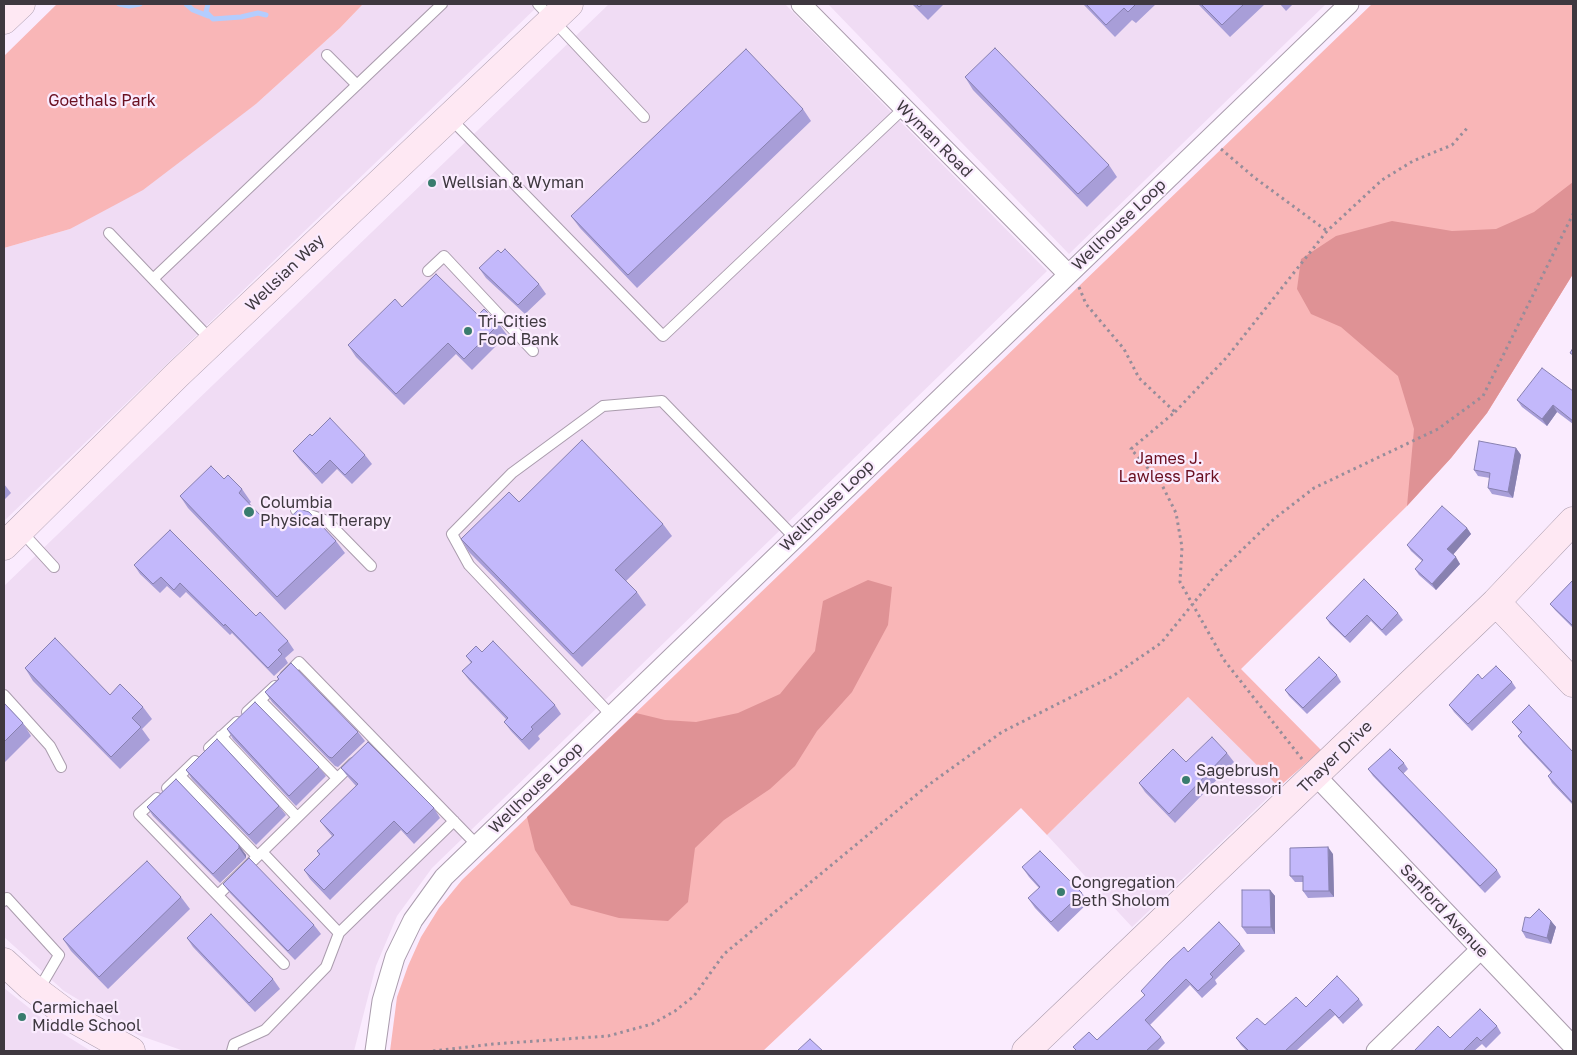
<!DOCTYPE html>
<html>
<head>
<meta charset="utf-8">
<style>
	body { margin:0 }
	#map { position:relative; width:1577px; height:1055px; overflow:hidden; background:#faebfe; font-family:"Golos Text",sans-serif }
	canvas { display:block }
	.frame { position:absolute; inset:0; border:5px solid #3e383f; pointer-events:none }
</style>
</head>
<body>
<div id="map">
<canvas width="1577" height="1055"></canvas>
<div class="frame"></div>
</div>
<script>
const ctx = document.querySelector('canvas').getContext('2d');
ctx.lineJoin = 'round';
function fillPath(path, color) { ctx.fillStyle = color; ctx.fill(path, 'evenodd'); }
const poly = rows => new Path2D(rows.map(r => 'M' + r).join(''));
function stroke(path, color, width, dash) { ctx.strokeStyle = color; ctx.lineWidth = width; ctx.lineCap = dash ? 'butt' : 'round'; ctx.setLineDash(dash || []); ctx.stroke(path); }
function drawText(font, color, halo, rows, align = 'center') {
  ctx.font = font + ' "Golos Text",sans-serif'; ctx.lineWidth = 4.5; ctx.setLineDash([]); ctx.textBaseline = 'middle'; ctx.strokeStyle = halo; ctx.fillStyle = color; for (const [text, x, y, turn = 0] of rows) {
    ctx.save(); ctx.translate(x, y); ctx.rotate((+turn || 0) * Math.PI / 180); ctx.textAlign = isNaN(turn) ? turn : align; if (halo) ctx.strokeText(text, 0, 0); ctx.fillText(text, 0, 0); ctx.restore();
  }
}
fillPath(poly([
	[363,4,540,4,4,521,4,248,70,229,256,104,340,28],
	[609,4,785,4,1047,271,432,868,397,916,376,966,354,1051,184,1051,138,1035,64,991,4,937,4,586],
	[828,4,1326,4,1069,254],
	[1188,697,1279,787,1132,927,1047,835],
	[4,988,57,1030,91,1051,4,1051]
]), '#f0dcf4');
fillPath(poly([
	[57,4,363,4,340,28,256,104,143,190,70,229,4,248,4,56],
	[1372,4,1573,4,1573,274,1487,413,1451,458,1407,506,1241,669,1321,750,1279,787,1188,697,1047,835,1021,808,763,1051,390,1051,397,997,408,966,421,937,439,908,462,880]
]), '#f9b6b7');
fillPath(poly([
	[1573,182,1573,274,1487,413,1451,458,1407,506,1414,429,1398,376,1341,327,1311,314,1297,289,1301,259,1336,236,1392,221,1452,231,1496,229,1534,212],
	[868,580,892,587,888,625,852,692,817,731,795,766,770,789,724,820,695,848,688,902,668,921,619,918,571,905,535,850,527,817,636,713,665,720,696,722,738,713,780,694,815,651,823,601]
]), '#df9295');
stroke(poly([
	[119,4,129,6,140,4],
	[186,4,193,10,208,16],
	[208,4,206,12,213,19,241,17,258,13,266,15]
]), '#b4cdfe', 5);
const lane = poly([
	[538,4,644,117],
	[327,55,357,85],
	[450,118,663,336,904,108],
	[109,233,212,341],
	[428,271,444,256,533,351],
	[153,279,442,4],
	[296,510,327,521,371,566],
	[21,531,54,567],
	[285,676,299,662,477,845],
	[4,695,50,746,61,767],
	[260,700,337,778],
	[247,712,275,686],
	[611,715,469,565,452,534,512,473,603,406,662,401,795,538],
	[221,736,297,817],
	[209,748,237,722],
	[180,776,257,856],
	[167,788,195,761],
	[157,798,139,814,284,964],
	[262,852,339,933],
	[218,895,353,763],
	[4,901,7,898,59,955,38,991],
	[232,1051,234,1044,265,1030,326,967,339,933,454,821]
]);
const street = poly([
	[801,4,1068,274],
	[1316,776,1573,1046],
	[375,1051,382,1001,395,957,413,920,444,877,1349,4],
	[1376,1051,1480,950]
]);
const secondary = poly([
	[4,20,21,4],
	[4,546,177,375,569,4],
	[1496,602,1573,683],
	[4,962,30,986,74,1019,131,1051],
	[1026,1051,1496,602,1573,521]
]);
stroke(lane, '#aa9cad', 12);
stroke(street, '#aa9cad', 21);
stroke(secondary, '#aa9cad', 29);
stroke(poly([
	[1221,149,1255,178,1327,231],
	[1079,287,1086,304,1124,349,1139,378,1175,412,1131,449,1161,483,1176,513,1182,547,1180,582,1224,660,1302,759],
	[1175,412,1227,357,1327,231,1382,180,1413,161,1452,145,1469,126],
	[433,1051,493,1044,608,1036,652,1024,675,1011,694,996,724,954,927,786,1002,732,1113,676,1161,643,1218,573,1274,519,1314,488,1438,429,1483,396,1573,214]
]), '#978d9a', 3, [2.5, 4]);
stroke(lane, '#fff', 10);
stroke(street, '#fff', 19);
stroke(secondary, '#fee8f3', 28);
fillPath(poly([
	[912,4,944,4,928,20],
	[1083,4,1156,4,1136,23,1132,20,1115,37],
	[1198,4,1265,4,1230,37],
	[1280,4,1293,4,1286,11],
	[965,77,1109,165,1117,177,1087,207,973,90],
	[803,109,811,121,637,288,580,228,571,216],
	[479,268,539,284,546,294,525,314,486,278],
	[402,307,478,315,499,324,507,335,472,370,456,354,404,405,356,357,348,345],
	[1573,391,1573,424,1557,412,1547,426,1522,407,1517,400],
	[1516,448,1521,455,1513,498,1492,494,1488,488,1490,478,1478,476,1474,470],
	[293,451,365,455,372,464,352,484,337,469,322,484,300,460],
	[224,479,242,489,251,502,249,504,261,516,279,528,336,541,345,553,285,610,188,508,180,496],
	[4,484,11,493,4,500],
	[519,502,663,524,672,536,626,581,637,592,646,605,582,667,469,552,461,539],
	[1467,528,1471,534,1453,554,1460,564,1436,590,1419,575,1415,569,1422,561,1411,551,1407,545],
	[170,530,256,616,288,641,294,650,285,658,288,663,274,676,232,633,230,635,186,592,180,598,167,586,160,593,140,574,134,565],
	[1573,580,1573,628,1555,610,1550,604],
	[1398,613,1403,620,1386,636,1371,621,1350,643,1330,624,1326,618],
	[482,652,555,705,561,714,538,736,540,739,529,750,511,731,504,722,506,719,469,680,462,671,471,663,466,656],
	[25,668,110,695,143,707,152,719,142,729,150,740,120,769,33,681],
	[1337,675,1341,682,1307,714,1289,696,1285,690],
	[277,677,358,732,365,741,338,767,335,766,272,702,265,692,278,679],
	[1512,682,1516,688,1472,731,1454,712,1449,705],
	[4,703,23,723,31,736,4,763],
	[1512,722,1573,752,1573,805,1552,783,1548,776,1551,773,1523,743,1518,736,1521,733],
	[227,729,319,767,326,776,296,806,233,739],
	[1227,753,1234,762,1175,823,1145,792,1139,783,1186,762],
	[1404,763,1408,769,1403,774,1497,870,1501,877,1485,893,1373,776,1368,769],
	[341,768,434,808,440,818,414,844,401,830,330,900,310,879,304,870,319,855,317,851,332,836,327,830,320,821,356,786,348,777],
	[186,770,279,806,286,815,256,845,192,779],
	[176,779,246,855,246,858,220,883,153,816,147,807],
	[1333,854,1334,897,1308,898,1303,891,1303,882,1295,882,1290,876],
	[1022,867,1082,893,1089,902,1058,932,1035,908,1028,898,1039,888,1029,877],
	[223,884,314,925,321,934,295,960,230,893],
	[1270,890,1275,896,1275,934,1247,934,1242,927],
	[181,897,190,909,108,989,71,951,63,939],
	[1551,921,1556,927,1551,944,1526,938,1522,931],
	[187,938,273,979,280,989,255,1012,193,947],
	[1240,944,1245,951,1215,980,1217,984,1202,998,1190,985,1150,1025,1161,1037,1165,1043,1157,1051,1075,1051,1076,1050,1073,1047,1097,1040,1145,996,1141,991,1188,952],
	[1359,999,1363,1005,1343,1024,1335,1015,1296,1051,1247,1051,1241,1045,1236,1038,1306,1007],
	[1497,1026,1501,1033,1486,1048,1482,1044,1474,1051,1414,1051,1450,1038]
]), '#a89ed8');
fillPath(poly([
	[1553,405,1557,412,1547,426,1542,419],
	[1516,448,1521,455,1513,498,1508,492],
	[1467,528,1471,534,1452,556,1447,549],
	[1456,557,1460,564,1436,590,1432,584],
	[239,845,246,855,246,858,239,848],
	[1328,847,1333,854,1334,897,1329,891],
	[1270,890,1275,896,1275,934,1271,927],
	[1551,921,1556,927,1551,944,1547,938]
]), '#8881b0');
const building = poly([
	[916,4,923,4,919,7,916,4],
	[1086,4,1136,4,1128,12,1124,8,1106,25,1086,4],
	[1201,4,1244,4,1222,25,1201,4],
	[995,48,1109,165,1078,194,965,77,995,48],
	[746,49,803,109,628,275,571,216,746,49],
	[505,249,539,284,518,305,479,268,498,250,501,253,505,249],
	[436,274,478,315,484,309,499,324,464,359,448,343,396,394,348,345,395,299,402,307,436,274],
	[1573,348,1573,355,1570,353,1573,348],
	[1542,368,1573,391,1573,421,1553,405,1542,419,1517,400,1542,368],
	[330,418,365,455,345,475,330,460,316,474,293,451,310,434,312,436,330,418],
	[582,440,663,524,615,570,637,592,573,654,461,539,509,492,519,502,582,440],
	[1479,441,1516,448,1508,492,1488,488,1490,473,1474,470,1479,441],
	[211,466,224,479,228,475,242,489,239,493,261,516,264,513,279,528,299,509,309,512,336,541,277,597,180,496,211,466],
	[1442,506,1467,528,1447,549,1456,557,1432,584,1415,569,1423,560,1407,545,1442,506],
	[170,530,256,616,260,612,288,641,278,650,282,654,268,668,225,624,224,626,180,583,174,590,161,577,153,584,134,565,170,530],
	[1364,579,1398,613,1382,630,1367,615,1345,637,1326,618,1364,579],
	[1573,580,1573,626,1550,604,1573,580],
	[55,638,110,695,120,684,143,707,132,718,141,727,111,757,25,668,55,638],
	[493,641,555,705,531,727,533,729,522,740,504,722,508,718,462,671,472,662,466,656,476,646,482,652,493,641],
	[1319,657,1337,675,1303,708,1285,690,1319,657],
	[291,663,358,732,332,758,329,757,265,692,279,679,277,677,291,663],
	[1496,666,1512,682,1468,724,1449,705,1478,674,1482,679,1496,666],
	[255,702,319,767,289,796,227,729,255,702],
	[4,703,23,723,4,742,4,703],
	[1529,705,1573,752,1573,803,1548,776,1552,772,1518,736,1522,732,1512,722,1529,705],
	[1212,737,1227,753,1169,814,1139,783,1173,749,1186,762,1212,737],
	[217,739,279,806,249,835,186,770,217,739],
	[368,742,434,808,407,834,394,821,324,890,304,870,320,854,317,851,334,835,320,821,358,784,341,768,368,742],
	[1390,749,1404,763,1398,768,1497,870,1480,886,1368,769,1390,749],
	[176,779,239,845,239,848,213,874,147,807,176,779],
	[1328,847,1329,891,1303,891,1303,876,1290,876,1290,848,1328,847],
	[1040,851,1082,893,1051,922,1028,898,1040,887,1022,867,1040,851],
	[249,858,314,925,288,951,223,884,249,858],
	[147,861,181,897,99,977,63,939,147,861],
	[1242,890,1270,890,1271,927,1242,927,1242,890],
	[1539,909,1551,921,1547,938,1522,931,1525,917,1530,918,1539,909],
	[211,914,273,979,249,1003,187,938,211,914],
	[1219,922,1240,944,1210,974,1213,977,1198,991,1186,979,1145,1020,1161,1037,1146,1051,1138,1051,1137,1050,1137,1051,1075,1051,1076,1050,1073,1047,1089,1032,1097,1040,1145,995,1141,991,1169,961,1184,947,1188,952,1219,922],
	[1337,976,1359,999,1339,1018,1330,1009,1285,1051,1249,1051,1236,1038,1257,1018,1265,1025,1296,997,1306,1007,1337,976],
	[1480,1009,1497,1026,1481,1041,1477,1037,1463,1051,1414,1051,1438,1026,1450,1038,1480,1009],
	[810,1039,823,1051,797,1051,810,1039]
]);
fillPath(building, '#c3b8fb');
stroke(building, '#8881b0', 1);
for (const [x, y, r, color] of [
	[432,183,5,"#397c6e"],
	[468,331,5,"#397c6e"],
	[249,512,6,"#397c6e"],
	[1186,780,5,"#397c6e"],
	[1061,892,5,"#397c6e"],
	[22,1017,5,"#397c6e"]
]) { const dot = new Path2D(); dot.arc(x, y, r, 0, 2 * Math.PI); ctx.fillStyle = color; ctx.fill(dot); stroke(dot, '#faebfe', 2); }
drawText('16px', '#6a0f20', '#faebfe', [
	["Goethals Park",102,101],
	["James J.",1169,459],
	["Lawless Park",1169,477]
]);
drawText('16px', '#3e383f', '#faebfe', [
	["Wyman Road",934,139,45],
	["Wellhouse Loop",1119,225,-44],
	["Wellsian Way",285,273,-44],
	["Wellhouse Loop",827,506,-44],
	["Thayer Drive",1335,757,-44],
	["Wellhouse Loop",536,788,-44],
	["Sanford Avenue",1444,911,47]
]);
drawText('16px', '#3e383f', '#faebfe', [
	["Wellsian & Wyman",442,183],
	["Tri-Cities",478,322],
	["Food Bank",478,340],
	["Columbia",260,503],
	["Physical Therapy",260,521],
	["Sagebrush",1196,771],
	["Montessori",1196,789],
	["Congregation",1071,883],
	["Beth Sholom",1071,901],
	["Carmichael",32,1008],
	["Middle School",32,1026]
], 'left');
</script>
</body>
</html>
